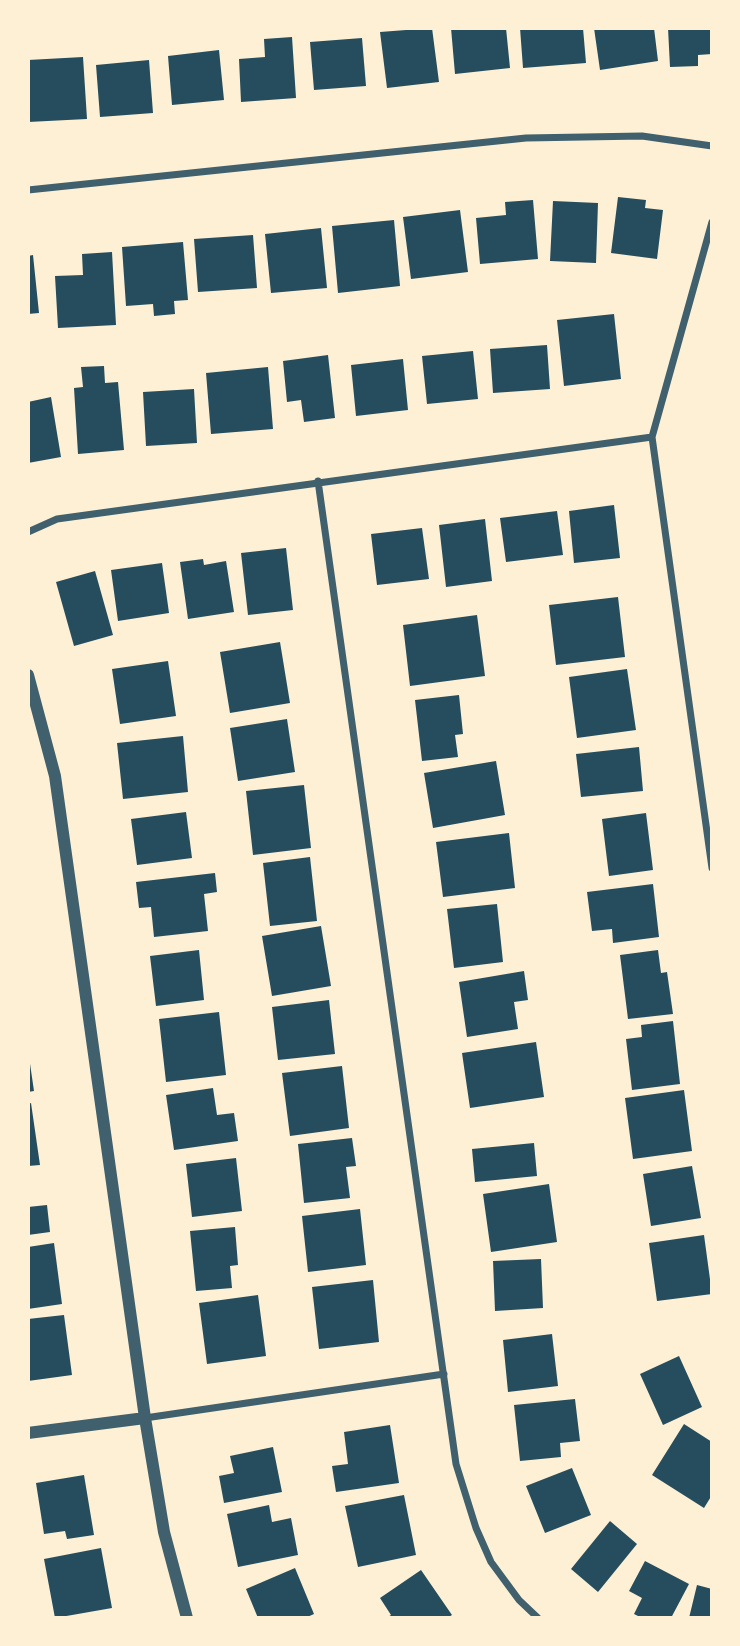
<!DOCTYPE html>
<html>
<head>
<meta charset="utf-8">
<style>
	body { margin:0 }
	#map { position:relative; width:740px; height:1646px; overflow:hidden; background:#fdf0d5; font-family:Spectral,serif }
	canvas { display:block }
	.frame { position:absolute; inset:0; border:30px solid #fdf0d5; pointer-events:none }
</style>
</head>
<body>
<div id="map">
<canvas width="740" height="1646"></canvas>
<div class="frame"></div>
</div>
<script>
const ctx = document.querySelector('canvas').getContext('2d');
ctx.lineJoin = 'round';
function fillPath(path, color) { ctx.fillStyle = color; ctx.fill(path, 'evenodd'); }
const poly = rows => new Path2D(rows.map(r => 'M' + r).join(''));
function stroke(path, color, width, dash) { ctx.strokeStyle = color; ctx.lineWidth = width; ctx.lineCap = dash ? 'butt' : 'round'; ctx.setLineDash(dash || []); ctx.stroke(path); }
fillPath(poly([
	[432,28,439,82,387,88,380,32],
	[451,28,506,28,510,68,455,74],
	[520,28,583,28,586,63,523,68],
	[594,28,654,28,658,61,600,70],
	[668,28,712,28,712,54,698,55,698,66,670,67],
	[292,37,296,98,241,102,239,59,265,57,264,39],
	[362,38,366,86,314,90,310,42],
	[219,50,224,100,172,105,168,56],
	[83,57,87,119,28,122,28,60],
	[149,60,153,113,100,117,96,65],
	[618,197,646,200,645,208,663,210,657,259,611,253],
	[533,200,538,259,480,264,476,218,506,215,505,202],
	[553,201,598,203,596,263,550,261],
	[460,210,468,272,411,279,403,217],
	[394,220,400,286,338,293,332,226],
	[321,228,327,288,271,293,265,234],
	[253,235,257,288,198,292,194,239],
	[183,242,188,300,174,301,175,314,154,316,153,304,126,306,122,247],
	[112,252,116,325,58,328,55,276,83,275,82,254],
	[33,255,39,313,28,314,28,256],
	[614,314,621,379,564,386,557,320],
	[547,345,550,389,493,393,490,349],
	[473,351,478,399,427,404,422,356],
	[328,355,335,418,304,422,301,400,287,402,283,361],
	[403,359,408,410,356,416,351,365],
	[104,366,105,383,118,382,124,450,78,454,74,388,83,387,81,367],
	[268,367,273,429,211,434,206,373],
	[194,389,197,443,146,446,143,392],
	[51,397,61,457,28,463,28,402],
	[614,505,620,558,574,563,569,511],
	[557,511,563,555,506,562,500,518],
	[485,519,492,581,446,587,439,525],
	[422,528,429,579,377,585,371,534],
	[286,548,293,610,248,615,241,553],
	[203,559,204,565,226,561,234,612,188,619,180,562],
	[162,563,169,613,118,621,111,570],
	[95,571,113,635,74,646,56,582],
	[618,597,625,657,556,665,549,605],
	[477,615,485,676,410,686,403,625],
	[280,642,290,703,230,713,220,652],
	[168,661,176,716,120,724,112,669],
	[627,669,636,730,577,738,569,677],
	[459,695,463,734,455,735,458,757,422,761,415,700],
	[287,719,295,772,238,781,230,728],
	[183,736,188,792,123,799,117,743],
	[639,747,643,791,581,797,576,754],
	[496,761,505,815,433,828,424,773],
	[304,785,311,848,253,855,246,791],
	[186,812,192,858,137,865,131,819],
	[646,813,653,870,609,876,602,819],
	[509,833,515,888,443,897,436,842],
	[310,857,317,921,270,926,263,863],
	[215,873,217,892,204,894,208,931,154,937,151,907,139,908,136,882],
	[653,884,659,937,613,943,612,929,592,931,587,892],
	[497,904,503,962,454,968,447,909],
	[321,926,331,986,272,996,262,936],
	[199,950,204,1000,156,1006,150,956],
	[658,950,661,973,667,972,673,1014,628,1019,620,955],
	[524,971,528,1000,514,1002,518,1029,467,1037,459,982],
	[329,1000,335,1054,278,1060,272,1007],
	[219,1012,226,1075,166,1082,159,1019],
	[673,1021,680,1084,632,1090,626,1039,642,1037,641,1025],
	[536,1042,544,1097,470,1108,462,1053],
	[28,1050,34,1091,28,1092],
	[342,1066,349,1128,290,1136,282,1073],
	[213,1088,217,1115,234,1113,238,1141,174,1150,166,1095],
	[684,1090,692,1151,633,1159,625,1098],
	[31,1103,40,1165,28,1166,28,1104],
	[352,1138,356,1166,346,1167,350,1198,304,1203,298,1144],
	[534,1143,537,1176,475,1182,472,1149],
	[236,1158,242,1211,192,1217,186,1164],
	[692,1166,701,1218,651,1226,643,1174],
	[549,1184,557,1242,491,1252,483,1194],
	[47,1205,50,1232,28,1235,28,1207],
	[360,1209,366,1265,308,1272,302,1216],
	[235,1227,238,1265,230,1266,232,1288,196,1291,190,1231],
	[704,1235,712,1294,657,1301,649,1243],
	[54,1243,62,1304,28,1309,28,1247],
	[541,1259,543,1308,495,1311,493,1261],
	[373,1280,379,1342,319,1349,312,1287],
	[258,1295,266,1356,207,1364,199,1303],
	[64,1315,72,1375,28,1381,28,1319],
	[552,1334,558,1386,508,1392,503,1340],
	[679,1356,702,1407,663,1425,640,1374],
	[575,1399,580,1441,560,1443,561,1457,520,1461,514,1405],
	[684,1424,712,1442,712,1495,704,1508,652,1475],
	[390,1425,399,1483,336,1492,332,1466,348,1464,344,1432],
	[273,1447,282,1492,224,1503,219,1476,234,1473,230,1456],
	[572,1468,591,1515,545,1533,526,1486],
	[84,1475,94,1535,67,1539,65,1531,44,1534,36,1483],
	[404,1495,416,1555,358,1567,345,1506],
	[269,1505,272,1522,291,1518,298,1555,238,1567,227,1514],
	[610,1521,637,1544,598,1592,571,1569],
	[101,1548,112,1608,55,1618,44,1559],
	[645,1561,689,1584,671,1618,642,1618,634,1614,642,1598,629,1591],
	[295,1568,314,1614,305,1618,258,1618,246,1589],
	[421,1570,452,1615,447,1618,386,1618,391,1615,380,1598],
	[697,1585,712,1589,712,1618,689,1618]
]), '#264d5e');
stroke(poly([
	[28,190,526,138,642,136,712,146],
	[712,222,652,437,712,868],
	[318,481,456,1464,476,1528,491,1562,519,1600,538,1618],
	[28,532,57,519,652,437],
	[145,1418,444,1374]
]), '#3f606c', 7);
stroke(poly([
	[28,675,55,776,145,1418,164,1532,187,1618],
	[28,1433,145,1418]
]), '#3f606c', 12);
</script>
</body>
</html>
